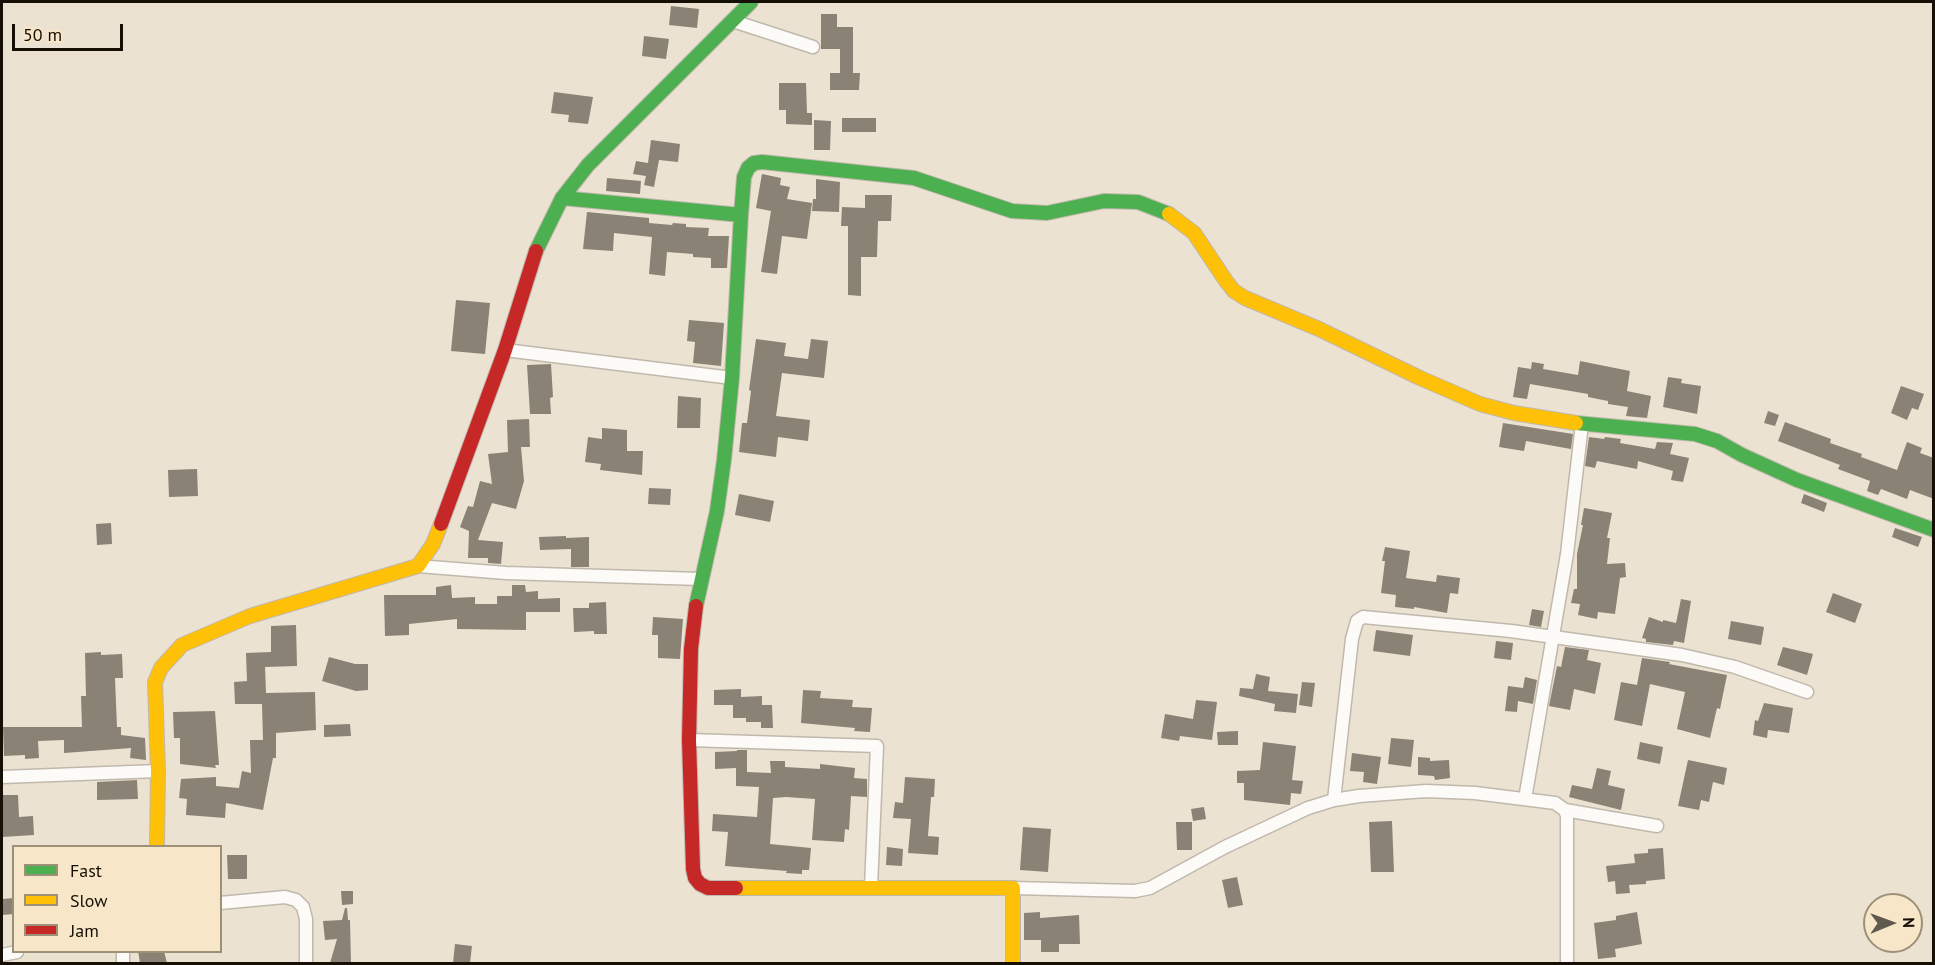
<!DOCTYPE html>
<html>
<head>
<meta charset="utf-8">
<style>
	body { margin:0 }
	#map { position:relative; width:1935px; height:965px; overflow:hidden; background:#ece2d2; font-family:"PT Sans",sans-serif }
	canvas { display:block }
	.frame { position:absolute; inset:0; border:3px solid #150f05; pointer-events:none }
	.legend { position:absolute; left:12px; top:845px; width:210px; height:108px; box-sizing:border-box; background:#f7e6c7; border:2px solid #9d9079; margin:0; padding:8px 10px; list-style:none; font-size:18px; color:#150f05 }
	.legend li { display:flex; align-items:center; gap:12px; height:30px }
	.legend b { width:30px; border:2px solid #9d9079 }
	.north { position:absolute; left:1863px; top:893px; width:60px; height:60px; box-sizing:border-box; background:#f7e6c7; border:2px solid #9d9079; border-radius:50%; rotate:89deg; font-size:16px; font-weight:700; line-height:24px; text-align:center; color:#150f05 }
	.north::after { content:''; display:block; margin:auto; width:21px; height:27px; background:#60594d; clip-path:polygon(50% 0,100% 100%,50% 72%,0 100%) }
	.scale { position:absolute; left:12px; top:24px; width:111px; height:27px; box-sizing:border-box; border:3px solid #150f05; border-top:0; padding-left:8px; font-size:18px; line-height:21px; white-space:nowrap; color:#150f05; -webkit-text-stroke:4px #f7e6c7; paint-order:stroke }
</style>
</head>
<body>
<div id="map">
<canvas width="1935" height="965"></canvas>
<div class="frame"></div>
<ul class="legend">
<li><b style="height:8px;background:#4caf50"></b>Fast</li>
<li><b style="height:8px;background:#ffc107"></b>Slow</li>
<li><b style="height:8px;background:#c62828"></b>Jam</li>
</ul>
<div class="north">N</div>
<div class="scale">50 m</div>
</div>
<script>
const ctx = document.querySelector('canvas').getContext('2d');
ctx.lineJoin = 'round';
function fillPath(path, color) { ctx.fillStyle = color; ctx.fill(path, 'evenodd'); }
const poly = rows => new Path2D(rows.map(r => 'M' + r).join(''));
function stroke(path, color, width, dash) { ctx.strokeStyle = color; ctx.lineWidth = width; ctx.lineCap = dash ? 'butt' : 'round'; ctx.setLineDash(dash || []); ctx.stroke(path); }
fillPath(poly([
	[671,6,699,9,697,28,669,25],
	[821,14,837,14,837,27,853,27,853,73,860,73,859,90,830,90,830,73,840,73,840,49,821,49],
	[644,36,669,39,666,59,642,56],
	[779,83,806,83,807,113,812,113,812,125,786,124,786,110,779,110],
	[554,92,593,97,588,124,568,122,569,115,551,113],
	[842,118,876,118,876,132,842,132],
	[814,120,831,121,830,150,814,150],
	[651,140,680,144,678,162,659,160,654,187,644,185,646,176,633,174,636,161,648,163],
	[762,174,781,178,780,185,790,187,787,199,812,203,807,239,782,236,777,274,761,272,771,211,756,208],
	[607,178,641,181,640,194,606,191],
	[816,179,840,182,839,212,812,211,813,199,816,199],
	[865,195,892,195,891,221,878,221,877,257,861,257,861,296,848,295,848,226,841,226,842,207,865,208],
	[587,212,649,218,649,223,672,225,673,223,686,224,686,227,709,228,708,236,729,236,727,268,711,268,711,258,693,257,693,254,667,252,665,276,649,274,652,237,614,233,613,251,583,249],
	[456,300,490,303,485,354,451,351],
	[689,320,724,323,721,366,693,363,695,342,687,341],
	[756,339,786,343,784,356,808,359,811,339,828,341,824,378,782,373,776,416,810,420,808,441,778,437,776,457,739,452,742,423,747,423,751,391,749,390],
	[1580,361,1630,371,1627,391,1651,396,1647,418,1626,416,1628,407,1608,404,1608,401,1588,397,1588,394,1530,384,1527,399,1513,397,1518,367,1531,369,1532,362,1544,364,1543,369,1578,375],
	[551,364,553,397,550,398,551,414,530,414,527,365],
	[1668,377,1682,379,1681,383,1701,386,1697,414,1663,407],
	[1901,386,1924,394,1918,410,1912,408,1907,420,1891,413],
	[678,396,701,398,700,428,677,428],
	[1768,411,1779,415,1775,426,1764,423],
	[529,419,530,447,521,447,524,481,516,509,492,503,478,540,503,542,501,564,488,563,488,558,468,558,469,531,460,527,468,506,473,507,480,481,492,484,488,454,508,452,507,420],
	[1785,422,1831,439,1830,443,1862,454,1861,457,1897,470,1907,442,1922,448,1920,453,1934,458,1934,499,1910,490,1907,499,1881,489,1878,495,1867,491,1870,481,1838,469,1840,465,1778,441],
	[1503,423,1573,434,1571,449,1526,441,1524,451,1499,447],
	[602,428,627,430,627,451,643,451,642,475,600,470,601,464,585,462,588,437,602,439],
	[1589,437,1604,439,1605,437,1621,439,1620,443,1655,449,1657,442,1673,443,1670,454,1689,458,1683,482,1671,480,1673,471,1638,461,1637,469,1597,461,1595,468,1585,466],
	[197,469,198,496,169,497,168,470],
	[649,488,671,489,670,505,648,504],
	[739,494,774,501,770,522,735,515],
	[1804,494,1827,503,1824,512,1801,503],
	[1584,508,1612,513,1607,538,1610,538,1607,564,1625,563,1626,577,1620,578,1615,614,1598,612,1597,619,1578,615,1580,604,1571,603,1574,589,1577,589,1577,554,1583,525,1581,525],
	[111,523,112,544,97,545,96,524],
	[1895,528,1922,537,1918,547,1892,537],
	[566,536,566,538,589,537,589,567,571,567,571,549,540,550,539,537],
	[1385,547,1410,551,1406,578,1436,582,1437,575,1460,578,1458,594,1450,593,1447,613,1414,607,1414,609,1395,607,1396,595,1381,593,1385,561,1382,561],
	[451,585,452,598,475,597,475,604,497,604,497,596,512,596,512,585,525,585,526,592,538,591,538,599,560,598,560,612,526,612,526,630,457,629,457,619,409,624,409,635,385,636,384,595,436,595,436,587],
	[1833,593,1862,604,1855,623,1826,612],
	[1681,599,1691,601,1684,643,1674,641,1673,645,1646,642,1646,639,1642,638,1649,617,1663,622,1663,620,1676,623],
	[606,602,607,634,594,634,594,631,574,632,573,608,589,608,589,603],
	[1532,609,1544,611,1541,627,1529,625],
	[653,617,683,619,680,659,658,658,658,635,652,635],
	[1731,621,1764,627,1761,645,1728,639],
	[296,625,297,666,265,667,266,693,315,692,316,730,276,733,276,758,273,758,263,810,226,803,225,818,186,815,187,799,179,798,181,779,216,777,216,786,239,788,242,771,251,773,250,740,263,740,262,704,235,704,234,682,247,681,246,653,271,652,271,626],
	[1376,630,1413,635,1410,656,1373,651],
	[1496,641,1513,643,1511,660,1494,658],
	[1565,647,1589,650,1587,660,1601,663,1595,694,1574,689,1570,710,1549,706,1557,666,1561,667],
	[1783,647,1813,654,1807,675,1777,665],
	[101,652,101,655,122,654,123,678,115,678,117,727,121,727,121,735,145,738,146,760,130,758,131,748,64,753,64,740,38,741,39,758,25,759,25,755,4,756,3,727,82,727,81,696,86,696,85,653],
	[329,657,355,664,368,664,368,690,356,691,322,681],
	[1642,658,1670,662,1669,664,1727,675,1720,709,1717,708,1710,738,1677,729,1685,692,1650,684,1642,726,1614,720,1621,682,1637,685],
	[1256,674,1270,677,1268,691,1298,694,1296,713,1274,711,1275,704,1239,696,1240,688,1253,689],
	[1525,677,1537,680,1533,704,1518,701,1517,712,1505,711,1508,686,1523,688],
	[1302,682,1315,683,1312,707,1299,705],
	[741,689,741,697,762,696,762,705,772,705,773,728,761,728,761,722,746,722,746,718,733,718,733,705,714,705,714,690],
	[803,690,821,691,820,698,853,700,852,707,872,708,870,732,854,731,855,728,801,723],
	[1196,700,1217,702,1212,740,1180,736,1179,741,1161,738,1165,714,1193,719],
	[1764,703,1793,708,1789,733,1768,730,1767,738,1753,735,1755,720,1758,721],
	[215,711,219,765,215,765,216,768,180,764,180,738,174,738,173,712],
	[350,724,351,736,324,737,324,725],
	[1238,731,1238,745,1218,745,1217,732],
	[1391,738,1414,740,1411,767,1388,764],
	[1263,742,1296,746,1292,780,1303,781,1301,794,1291,793,1290,805,1244,800,1244,783,1237,783,1237,771,1260,770],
	[1640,742,1663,747,1660,764,1637,759],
	[737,750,747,750,747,772,771,773,770,761,785,761,785,767,820,769,820,764,855,768,854,778,867,779,867,797,851,796,849,830,845,829,844,842,812,840,815,799,786,797,773,798,770,844,811,848,809,870,802,870,802,874,786,873,787,871,725,866,728,832,712,831,713,814,757,817,759,787,736,786,736,768,715,769,715,752,737,751],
	[1352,753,1381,757,1377,784,1363,782,1364,772,1350,771],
	[1418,757,1430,758,1430,761,1449,760,1450,778,1435,780,1434,776,1418,775],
	[1688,760,1727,768,1724,785,1713,782,1709,802,1701,800,1699,810,1678,806],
	[1597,768,1611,771,1608,785,1625,789,1621,810,1569,797,1572,785,1592,789],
	[905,777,935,779,934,797,931,797,928,836,939,837,938,855,908,853,911,819,893,818,895,802,903,803],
	[137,780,138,799,97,800,97,782],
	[2,795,18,795,19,817,33,816,34,835,2,837],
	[1204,807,1206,819,1193,821,1191,809],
	[1392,821,1394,872,1371,872,1369,822],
	[1176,822,1192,822,1192,850,1177,850],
	[1023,827,1051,829,1048,872,1020,870],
	[887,847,903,849,902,866,886,865],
	[1663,848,1665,879,1646,881,1646,884,1629,885,1630,893,1616,894,1615,881,1608,882,1606,866,1635,863,1634,854,1648,853,1648,849],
	[227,855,247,855,247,879,228,879],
	[1237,877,1243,905,1228,908,1222,880],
	[341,891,353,891,353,904,342,905],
	[14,898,14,914,2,915,2,899],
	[345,908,347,908,348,920,350,920,351,963,330,963,337,939,325,940,323,921,342,920],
	[1040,912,1040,918,1079,915,1080,944,1059,944,1059,952,1041,952,1041,940,1024,940,1024,913],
	[1637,912,1642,944,1615,949,1616,957,1598,959,1594,923,1616,920,1616,916],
	[455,944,472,946,470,963,453,963],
	[138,951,164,951,167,963,140,963]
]), '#8a8275');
const street = poly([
	[733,21,813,47],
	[505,350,732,378],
	[418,566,506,573,701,579],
	[689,740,877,746,871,887],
	[2,777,158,771],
	[1525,799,1567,554,1582,424],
	[1334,800,1352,639,1357,621,1363,617,1511,631,1682,655,1735,667,1807,692],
	[1565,810,1657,826],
	[1013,888,1135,891,1150,888,1225,847,1308,808,1334,800,1359,796,1426,791,1475,793,1555,803,1565,810,1567,816,1567,964],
	[220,903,285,897,296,900,303,907,306,919,306,964],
	[123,952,123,964],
	[2,955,17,952]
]);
const fast = poly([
	[562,198,741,215,732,378,724,460,717,511,696,606],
	[741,215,744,177,748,168,754,163,762,162,914,178,1012,211,1047,213,1104,201,1138,202,1169,214],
	[536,251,562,198,588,165,751,2],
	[1576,423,1695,434,1717,441,1742,455,1797,480,1934,530]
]);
const slow = poly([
	[1169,214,1194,233,1226,281,1234,291,1245,298,1319,329,1420,378,1480,404,1514,413,1576,423],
	[157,846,158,771,155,682,161,668,182,645,250,616,418,566,433,544,441,524],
	[736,888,1013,888,1013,964]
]);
const jam = poly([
	[441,524,505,350,536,251],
	[696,606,691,649,689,740,693,869,695,878,700,884,708,888,736,888]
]);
stroke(street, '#c0b8ac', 15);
stroke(fast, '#c0b8ac', 16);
stroke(slow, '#c0b8ac', 16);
stroke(jam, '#c0b8ac', 16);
stroke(street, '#fcfbf8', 12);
stroke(fast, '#4caf50', 14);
stroke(slow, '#ffc107', 14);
stroke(jam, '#c62828', 14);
</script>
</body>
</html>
